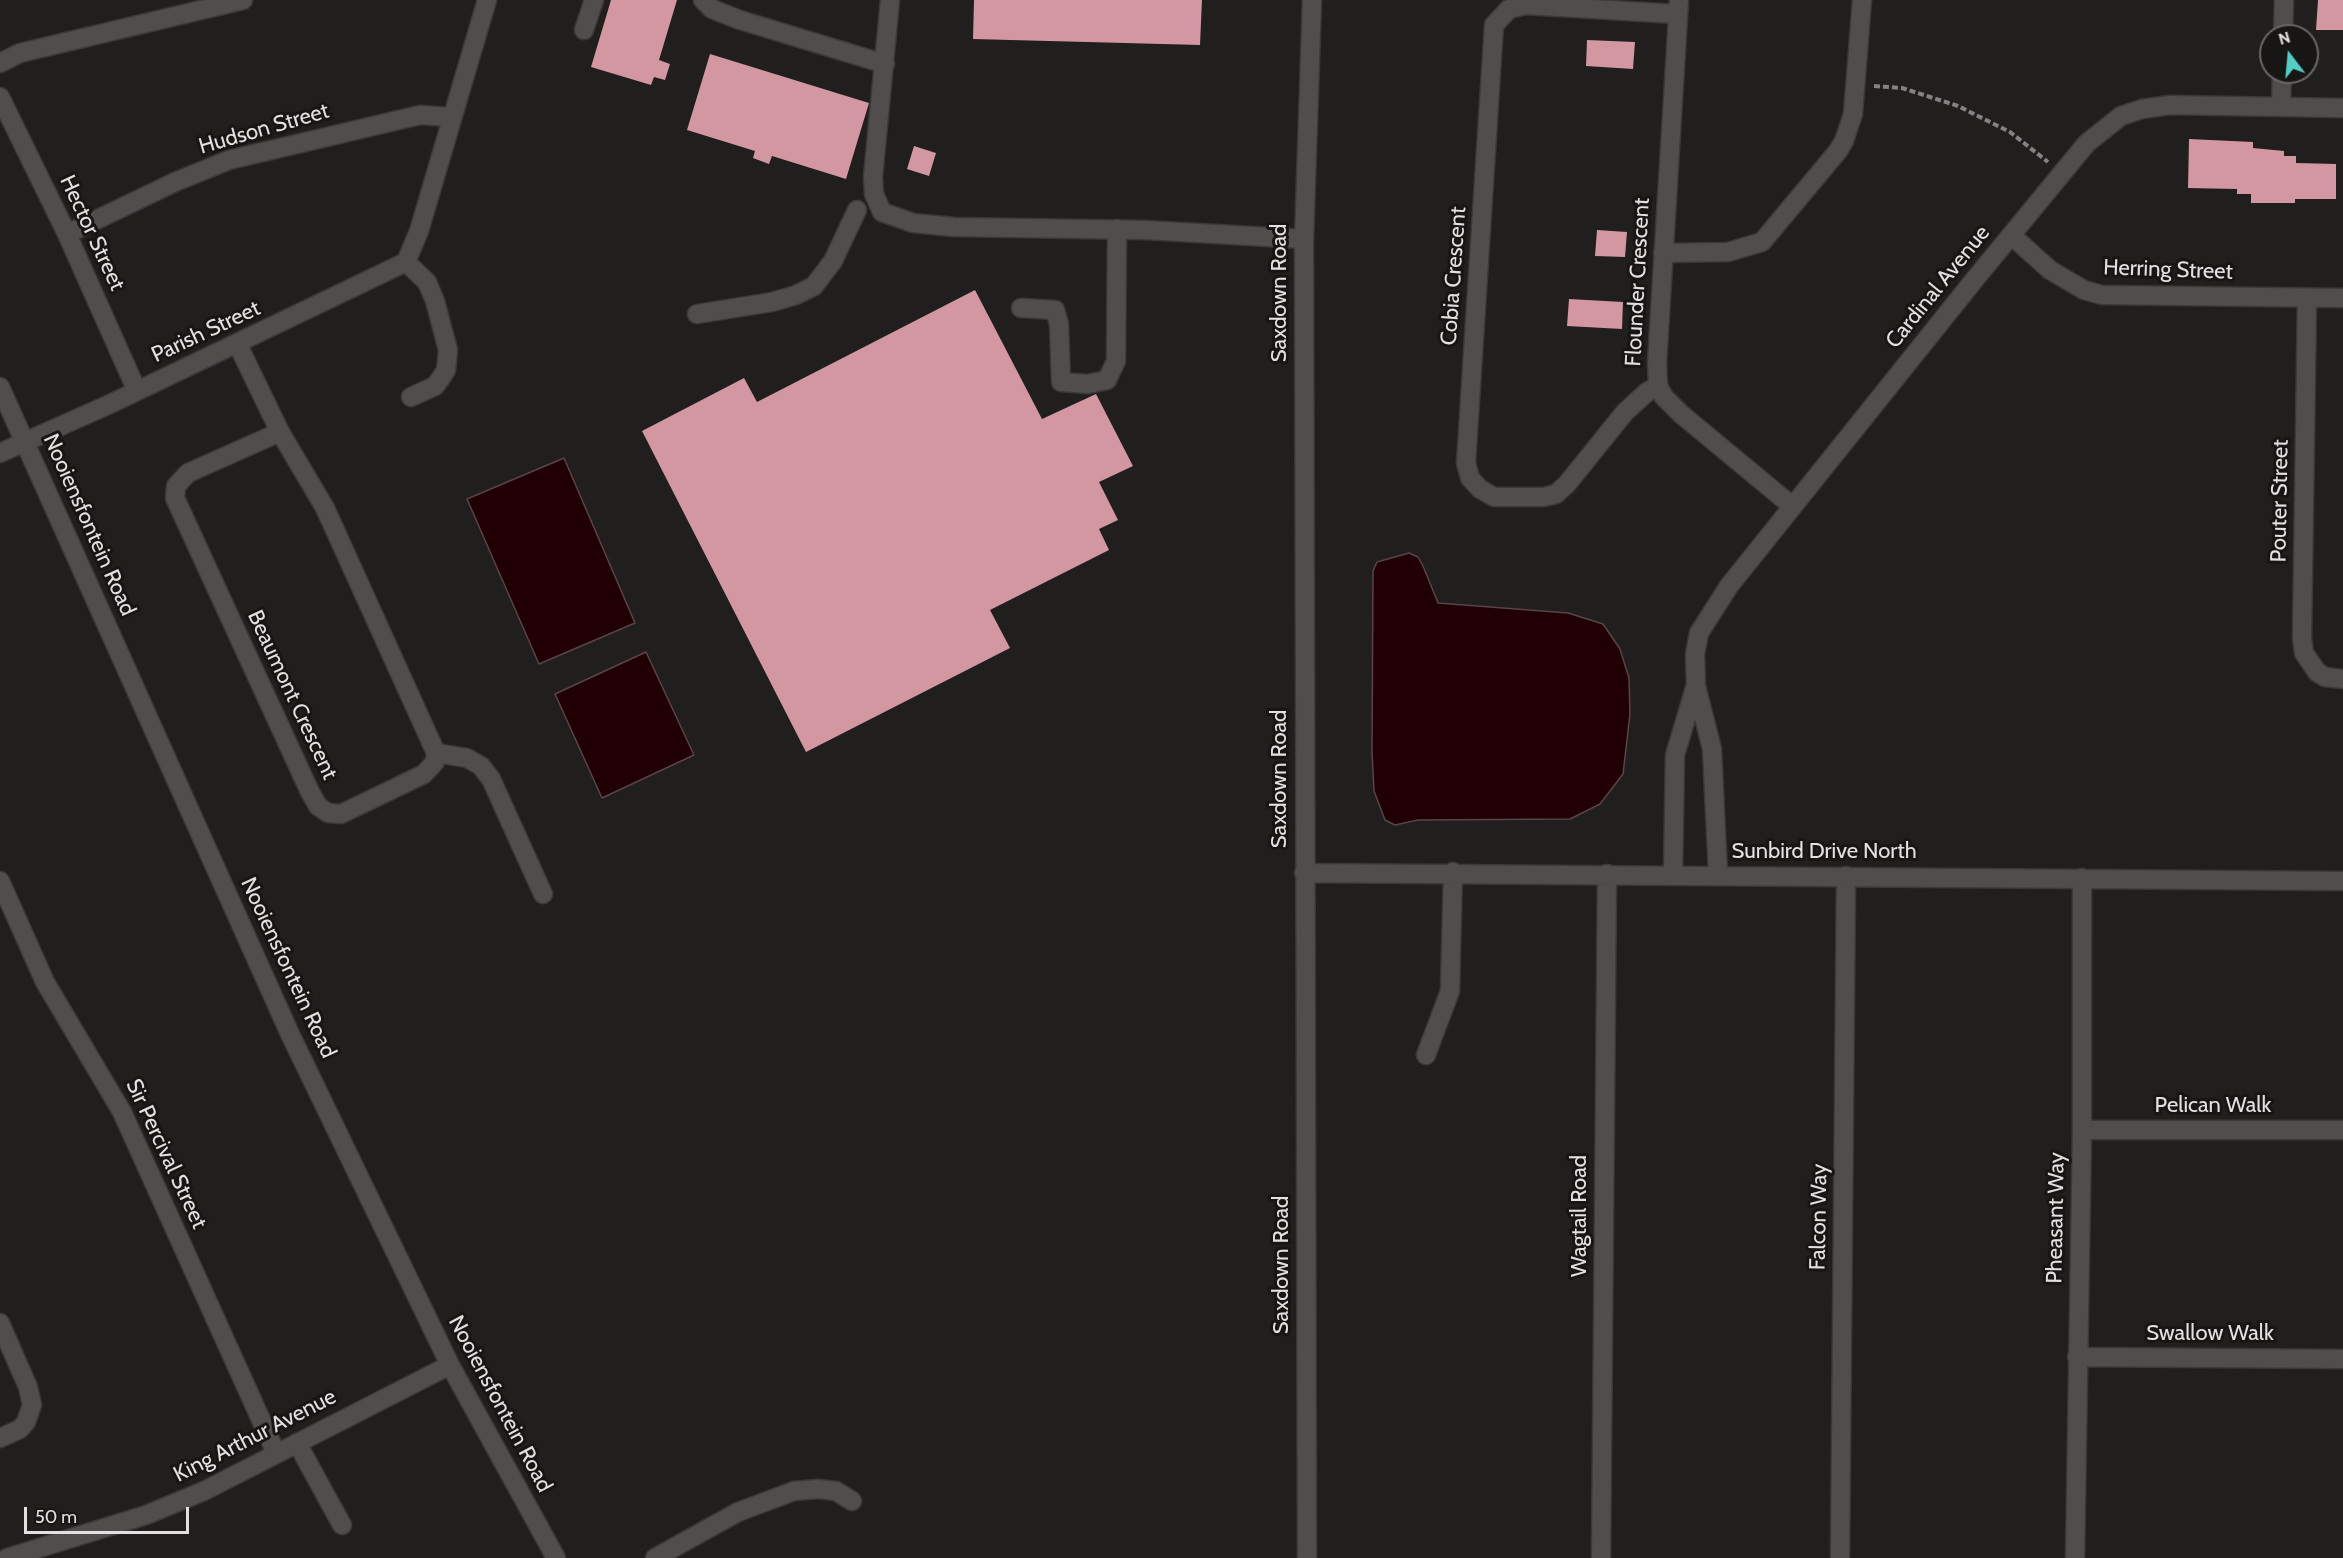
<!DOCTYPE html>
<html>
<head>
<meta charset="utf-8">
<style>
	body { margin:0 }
	#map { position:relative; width:2343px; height:1558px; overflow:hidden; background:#211e1e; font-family:Cabin,sans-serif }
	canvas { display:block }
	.north { position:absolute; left:2259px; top:24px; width:60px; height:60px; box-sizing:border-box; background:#181515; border:2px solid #696666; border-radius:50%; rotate:344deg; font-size:16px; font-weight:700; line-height:24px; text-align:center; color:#e2e0e0 }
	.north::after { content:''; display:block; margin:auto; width:21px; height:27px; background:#54cdc6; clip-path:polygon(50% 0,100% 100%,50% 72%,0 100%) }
	.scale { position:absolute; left:24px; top:1507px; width:165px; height:27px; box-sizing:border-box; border:3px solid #e2e0e0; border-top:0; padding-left:8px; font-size:18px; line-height:21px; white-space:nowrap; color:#e2e0e0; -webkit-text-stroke:4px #181515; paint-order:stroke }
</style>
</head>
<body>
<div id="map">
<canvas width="2343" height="1558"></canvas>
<div class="north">N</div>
<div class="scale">50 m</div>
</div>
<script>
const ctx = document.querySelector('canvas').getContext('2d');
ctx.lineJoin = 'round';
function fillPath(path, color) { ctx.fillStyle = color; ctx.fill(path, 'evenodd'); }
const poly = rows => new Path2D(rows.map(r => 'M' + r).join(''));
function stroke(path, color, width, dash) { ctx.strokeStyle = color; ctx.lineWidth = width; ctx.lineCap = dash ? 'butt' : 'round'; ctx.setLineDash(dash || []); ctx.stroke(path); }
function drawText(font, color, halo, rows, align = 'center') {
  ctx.font = font + ' Cabin,sans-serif'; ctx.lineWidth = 6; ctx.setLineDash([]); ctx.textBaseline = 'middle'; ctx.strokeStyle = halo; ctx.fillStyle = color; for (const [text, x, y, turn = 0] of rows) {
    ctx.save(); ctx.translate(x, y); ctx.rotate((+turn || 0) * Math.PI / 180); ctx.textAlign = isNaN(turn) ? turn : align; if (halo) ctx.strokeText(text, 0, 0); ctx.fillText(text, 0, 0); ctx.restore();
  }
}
const water = poly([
	[564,458,635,623,539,664,467,499,564,458],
	[1409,553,1418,557,1423,566,1438,603,1568,613,1603,624,1620,649,1629,678,1630,714,1623,774,1600,804,1570,819,1418,820,1395,825,1385,820,1374,791,1372,752,1373,571,1377,562,1409,553],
	[646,652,694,755,602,798,555,694,646,652]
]);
fillPath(water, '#210005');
stroke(water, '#5b4347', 1.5);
fillPath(poly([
	[611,0,677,0,659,60,670,64,665,80,654,77,651,85,591,67],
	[974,0,1202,0,1200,45,973,39],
	[2318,0,2343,0,2343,30,2316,30],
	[1587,40,1635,42,1633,69,1586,66],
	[710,54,869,103,846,179,772,156,769,164,753,158,755,151,687,130],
	[2189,139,2253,142,2253,148,2284,151,2284,156,2296,156,2296,163,2336,164,2336,199,2295,199,2295,203,2251,203,2251,194,2237,194,2237,189,2188,188],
	[914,146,936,153,929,176,907,169],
	[1597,230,1627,232,1625,257,1595,256],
	[975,290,1042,419,1096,394,1133,466,1099,482,1118,520,1099,529,1109,550,990,610,1010,648,806,752,642,431,744,378,757,402],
	[1569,299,1623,302,1622,329,1567,326]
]), '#d297a0');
const minor = poly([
	[703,0,712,9,740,20,885,64],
	[890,0,873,177,874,194,882,212,913,223,954,227,1145,230,1304,239],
	[1679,0,1657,363,1658,386,1664,397,1681,414,1792,506],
	[584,30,594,0],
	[2283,36,2284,0],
	[0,63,20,53,243,0],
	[0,97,67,234,137,391],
	[2281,107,2282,72],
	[67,234,175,182,229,160,420,115,451,117],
	[2011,235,2050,270,2084,290,2102,295,2343,298],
	[1663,253,1728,252,1762,242,1838,151,1844,141,1853,114,1862,0],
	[406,262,419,231,487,0],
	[406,262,427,282,435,301,448,350,446,370,441,378,435,386,411,397],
	[2307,298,2302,638,2304,653,2317,672,2325,677,2343,679],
	[1021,308,1055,310,1059,324,1061,382,1088,384,1107,380,1116,361,1117,229],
	[697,314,772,302,796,295,814,286,833,261,857,210],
	[237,343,280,432,325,508,436,753,435,762,424,774,341,814,328,813,318,806,310,792,175,498,176,486,188,473,280,432],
	[1658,386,1647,392,1625,412,1567,484,1556,494,1544,497,1494,497,1480,489,1470,478,1466,463,1494,25,1509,9,1525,5,1677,14],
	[0,387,290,1034,450,1365,556,1558],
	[0,453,110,404,406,262],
	[436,753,467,758,481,766,491,779,543,894],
	[1304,873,2343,881],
	[1673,874,1675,755,1695,688],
	[1718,875,1712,749,1696,686,1695,654,1699,633,1729,586,1975,279,2087,143,2121,116,2142,109,2170,105,2343,108],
	[0,881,45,982,122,1112,276,1453],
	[1426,1055,1450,991,1453,872],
	[2082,1130,2343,1130],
	[0,1323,28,1387,32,1405,26,1422,20,1429,0,1438],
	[2077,1357,2343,1359],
	[297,1443,342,1525],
	[7,1558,146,1515,204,1491,450,1365],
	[655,1558,738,1512,794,1491,818,1489,836,1491,852,1501],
	[1307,1558,1304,239,1312,0],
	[1601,1558,1607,874],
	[1840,1558,1846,876],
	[2075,1558,2082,1130,2082,878]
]);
stroke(minor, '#3a3838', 21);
stroke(poly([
	[1874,86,1902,88,1958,106,2010,132,2048,162]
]), '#848282', 4, [6, 3]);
stroke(minor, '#514d4d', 18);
drawText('22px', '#e2e0e0', '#181515', [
	["Hudson Street",264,129,-16],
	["Hector Street",92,233,65],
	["Herring Street",2168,270,2],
	["Cobia Crescent",1454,276,-86],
	["Flounder Crescent",1638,282,-87],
	["Cardinal Avenue",1938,287,-51],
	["Saxdown Road",1280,293,-90],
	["Parish Street",206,332,-25],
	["Pouter Street",2280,501,-89],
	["Nooiensfontein Road",89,525,66],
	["Beaumont Crescent",292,695,65],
	["Saxdown Road",1280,779,-90],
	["Sunbird Drive North",1824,852],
	["Nooiensfontein Road",288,968,65],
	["Pelican Walk",2213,1106],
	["Sir Percival Street",166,1154,65],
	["Wagtail Road",1580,1216,-90],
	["Falcon Way",1819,1217,-89],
	["Pheasant Way",2056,1218,-89],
	["Saxdown Road",1282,1265,-90],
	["Swallow Walk",2210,1334],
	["Nooiensfontein Road",500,1404,62],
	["King Arthur Avenue",255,1436,-27]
]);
</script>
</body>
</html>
